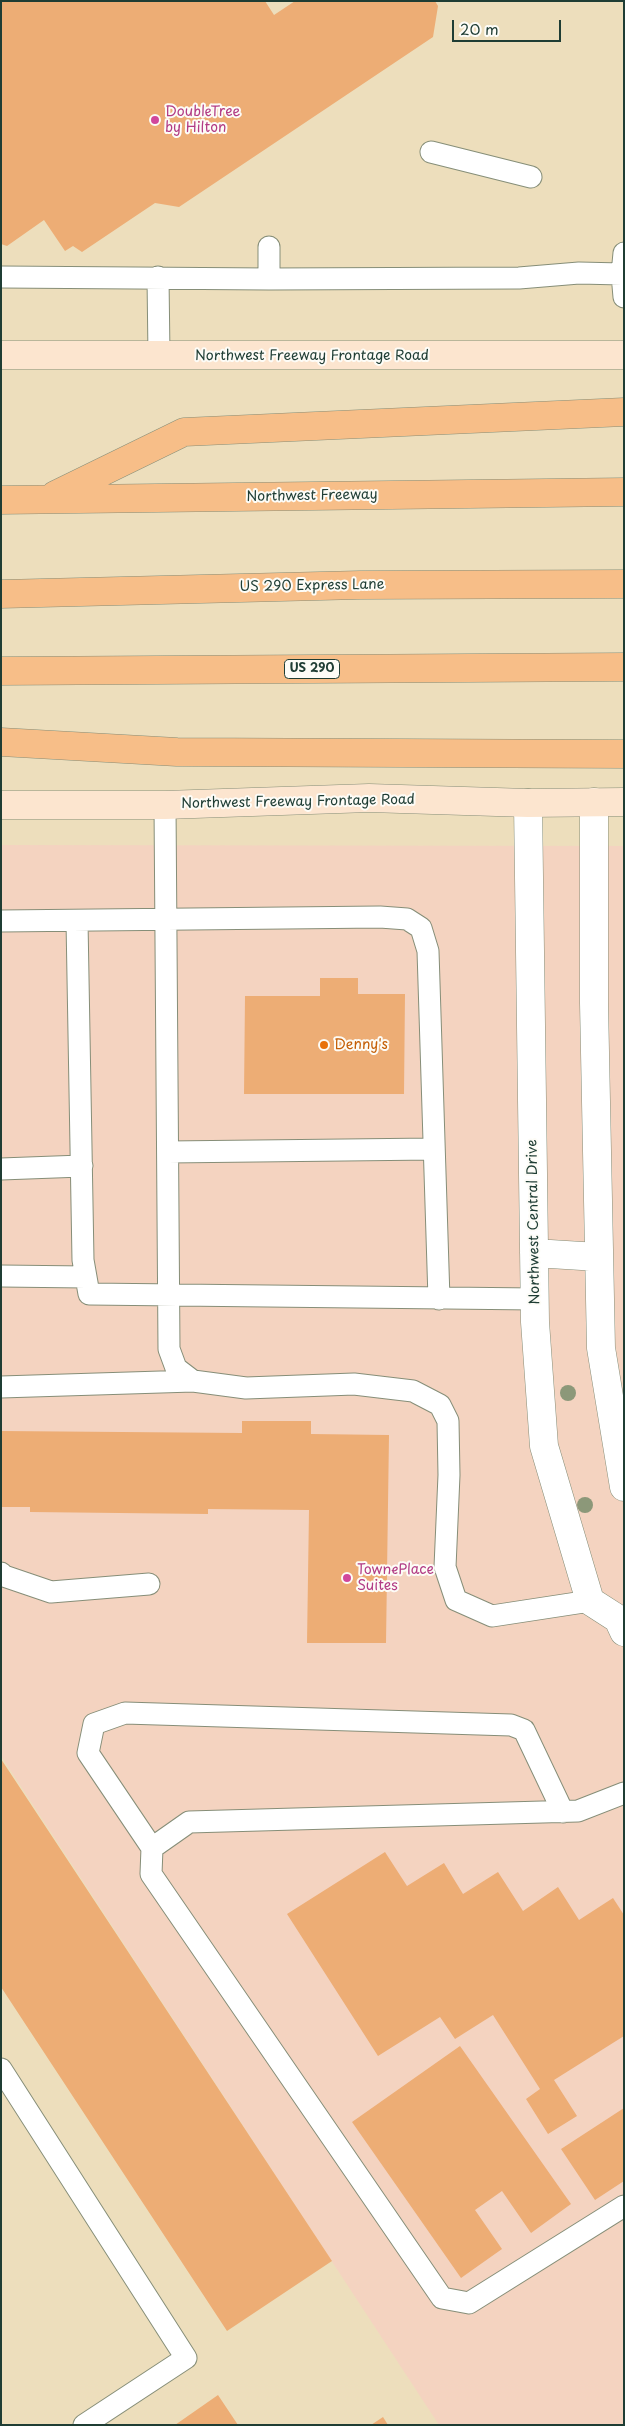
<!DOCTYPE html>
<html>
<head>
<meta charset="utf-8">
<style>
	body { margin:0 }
	#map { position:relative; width:625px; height:2426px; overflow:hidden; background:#eddebc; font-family:"Playpen Sans",sans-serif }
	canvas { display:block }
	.frame { position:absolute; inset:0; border:2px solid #1f3d34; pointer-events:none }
	.scale { position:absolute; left:452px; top:20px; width:109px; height:22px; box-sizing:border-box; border:2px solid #1f3d34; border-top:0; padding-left:6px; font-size:15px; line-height:18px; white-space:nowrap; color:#1f3d34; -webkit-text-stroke:4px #fdfcf7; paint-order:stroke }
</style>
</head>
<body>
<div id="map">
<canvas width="625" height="2426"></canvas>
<div class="frame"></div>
<div class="scale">20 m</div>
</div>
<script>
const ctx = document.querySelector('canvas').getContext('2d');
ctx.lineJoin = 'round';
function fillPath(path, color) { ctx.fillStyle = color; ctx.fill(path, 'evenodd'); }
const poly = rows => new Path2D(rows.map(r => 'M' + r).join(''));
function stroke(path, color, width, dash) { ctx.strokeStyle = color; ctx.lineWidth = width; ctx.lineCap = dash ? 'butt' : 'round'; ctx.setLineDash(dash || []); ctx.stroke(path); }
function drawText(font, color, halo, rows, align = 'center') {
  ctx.font = font + ' "Playpen Sans",sans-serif'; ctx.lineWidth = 4; ctx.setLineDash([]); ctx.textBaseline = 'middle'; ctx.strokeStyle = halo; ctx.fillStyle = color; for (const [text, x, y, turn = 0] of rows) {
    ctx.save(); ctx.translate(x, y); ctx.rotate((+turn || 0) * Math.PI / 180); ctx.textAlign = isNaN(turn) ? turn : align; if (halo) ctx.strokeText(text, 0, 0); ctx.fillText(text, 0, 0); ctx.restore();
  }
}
fillPath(poly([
	[1,845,624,846,624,2425,439,2425,1,1756]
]), '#f4d3c0');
fillPath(poly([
	[1,1,265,1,274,15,295,1,435,1,438,6,433,37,179,207,155,203,82,252,73,246,65,251,44,220,7,246,1,244],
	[320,978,358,978,358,994,405,994,404,1094,244,1094,245,996,320,996],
	[242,1421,311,1421,311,1434,389,1435,386,1643,307,1643,309,1510,208,1509,208,1514,30,1512,30,1507,1,1507,1,1431,242,1433],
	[1,1759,332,2261,227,2331,1,1987],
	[385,1852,407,1886,444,1863,463,1894,498,1872,523,1911,558,1887,579,1920,613,1898,624,1915,624,2036,554,2080,577,2116,548,2134,526,2099,540,2089,493,2015,455,2039,440,2017,378,2056,287,1914],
	[460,2046,571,2204,531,2233,502,2191,475,2210,502,2249,461,2278,352,2122],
	[624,2108,624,2181,595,2200,561,2149],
	[218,2395,238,2425,175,2425],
	[383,2417,388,2425,371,2425]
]), '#edad75');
const service = poly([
	[431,152,531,177],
	[624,253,622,274,624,297],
	[1,277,269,279,519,278,579,273,622,274],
	[158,277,159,356],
	[269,279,269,247],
	[165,805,169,1349,176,1368,193,1381],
	[1,921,380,917,407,919,421,928,428,951,439,1299],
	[77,921,83,1260,86,1277],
	[168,1152,433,1149],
	[1,1169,82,1166],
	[1,1276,86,1277,89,1294,535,1299],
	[1,1387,193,1381,246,1388,354,1384,413,1391,440,1405,448,1421,449,1475,445,1567,456,1600,492,1616,590,1601],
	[1,1573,4,1576,51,1592,149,1584],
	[624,1793,578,1811,189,1822,152,1848,151,1874,442,2298,469,2303,624,2206],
	[152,1848,88,1753,94,1724,125,1713,511,1725,524,1730,563,1812],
	[1,2069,186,2358,84,2425]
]);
const minor = poly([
	[594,802,594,1003,601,1348,624,1487],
	[528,803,535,1322,544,1446,590,1601,618,1619,624,1632],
	[534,1253,598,1257]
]);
const secondary = poly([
	[1,355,624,355],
	[1,805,165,805,369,798,528,803,624,802]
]);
const motorway = poly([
	[55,495,184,432,624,412],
	[1,500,624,492],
	[1,594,360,585,624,584],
	[1,671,624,667],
	[1,742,177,752,624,754]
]);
stroke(service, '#868e78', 23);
stroke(minor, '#868e78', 29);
stroke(secondary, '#868e78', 29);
stroke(motorway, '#868e78', 29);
stroke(service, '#fff', 21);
stroke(minor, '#fff', 28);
stroke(secondary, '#fce5cf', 28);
stroke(motorway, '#f7be88', 28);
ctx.fillStyle = '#8c9879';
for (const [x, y] of [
	[568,1393],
	[585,1505]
]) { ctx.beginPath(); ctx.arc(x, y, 8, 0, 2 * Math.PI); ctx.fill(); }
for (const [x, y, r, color] of [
	[155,120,5,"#d1479c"],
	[324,1045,5,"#e8710a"],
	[347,1578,5,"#d1479c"]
]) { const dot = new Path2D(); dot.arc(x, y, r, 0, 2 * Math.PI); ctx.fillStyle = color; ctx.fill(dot); stroke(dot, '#fdfcf7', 2); }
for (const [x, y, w] of [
	[312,669,55]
]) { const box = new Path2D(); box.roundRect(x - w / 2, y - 9.5, w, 19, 4); ctx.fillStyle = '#fdfcf7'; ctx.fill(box); stroke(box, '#1f3d34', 1); }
drawText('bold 12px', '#1f3d34', null, [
	["US 290",312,669]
]);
drawText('14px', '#b23c85', '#fdfcf7', [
	["DoubleTree",165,112],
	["by Hilton",165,128],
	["TownePlace",357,1570],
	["Suites",357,1586]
], 'left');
drawText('14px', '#1f3d34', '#fdfcf7', [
	["Northwest Freeway Frontage Road",312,356],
	["Northwest Freeway",312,496,-1],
	["US 290 Express Lane",312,586,-1],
	["Northwest Freeway Frontage Road",298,802,-1],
	["Northwest Central Drive",534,1222,-91]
]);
drawText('14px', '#c56008', '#fdfcf7', [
	["Denny's",334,1045]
], 'left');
</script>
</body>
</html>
